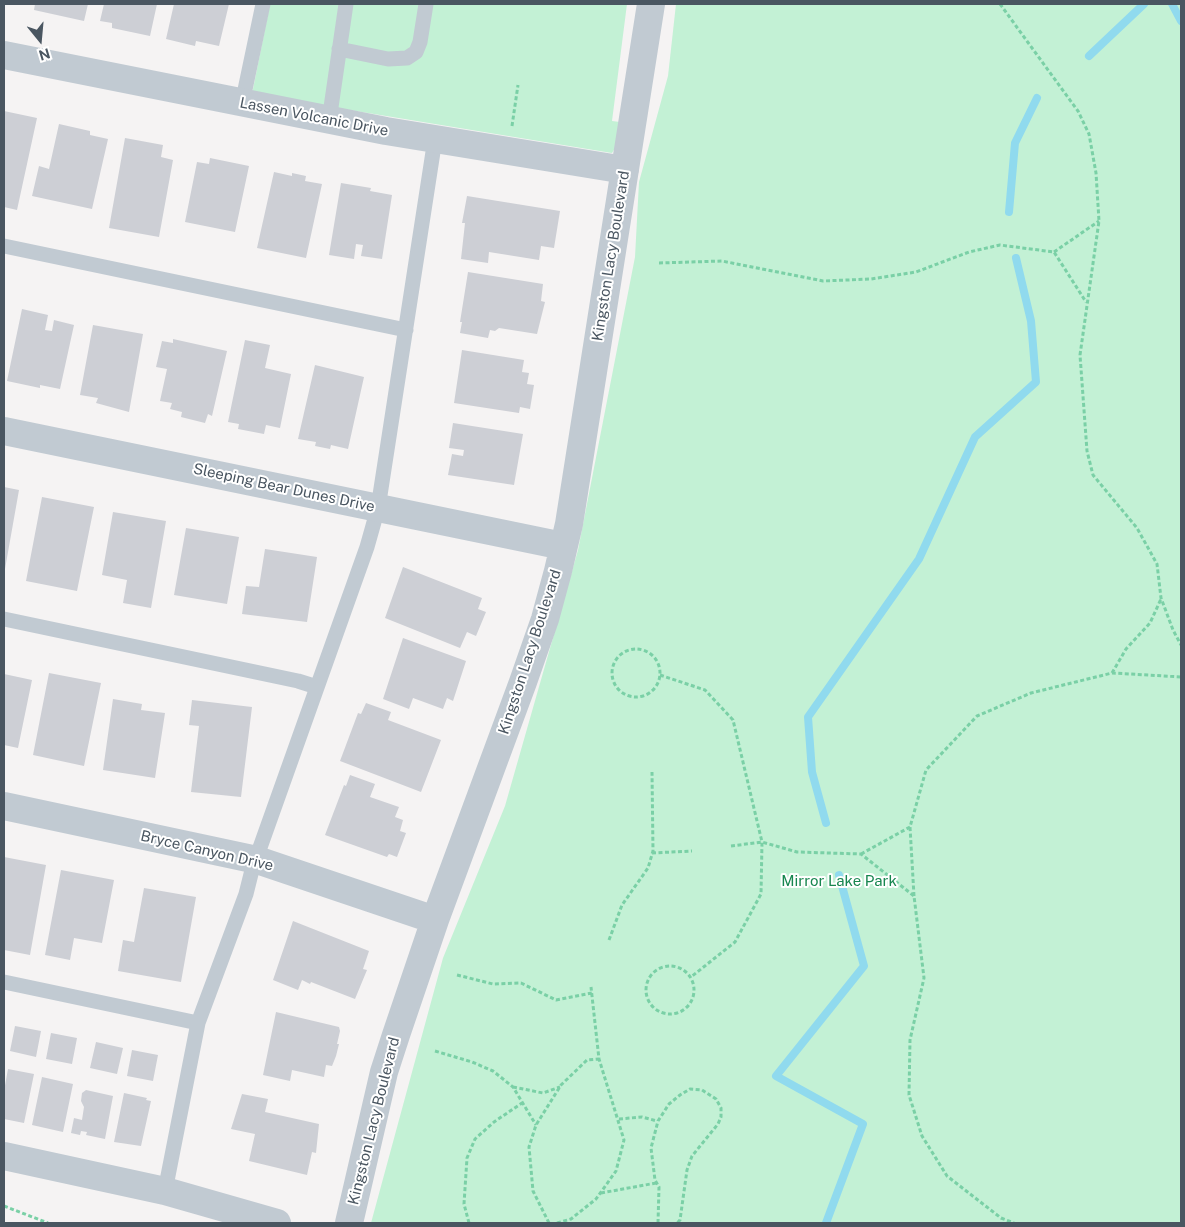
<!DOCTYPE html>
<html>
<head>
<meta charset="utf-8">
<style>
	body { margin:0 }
	#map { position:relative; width:1185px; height:1227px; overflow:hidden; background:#f5f3f3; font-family:"Public Sans",sans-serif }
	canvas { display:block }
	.frame { position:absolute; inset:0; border:5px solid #4a5661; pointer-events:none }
	.north { position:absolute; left:15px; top:15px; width:50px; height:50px; -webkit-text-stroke:4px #fff; paint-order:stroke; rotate:163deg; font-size:14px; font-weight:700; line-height:20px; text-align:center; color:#4a5661 }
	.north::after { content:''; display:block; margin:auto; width:18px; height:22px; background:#4a5661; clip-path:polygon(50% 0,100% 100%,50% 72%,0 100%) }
</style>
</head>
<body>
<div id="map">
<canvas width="1185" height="1227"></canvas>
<div class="frame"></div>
<div class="north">N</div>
</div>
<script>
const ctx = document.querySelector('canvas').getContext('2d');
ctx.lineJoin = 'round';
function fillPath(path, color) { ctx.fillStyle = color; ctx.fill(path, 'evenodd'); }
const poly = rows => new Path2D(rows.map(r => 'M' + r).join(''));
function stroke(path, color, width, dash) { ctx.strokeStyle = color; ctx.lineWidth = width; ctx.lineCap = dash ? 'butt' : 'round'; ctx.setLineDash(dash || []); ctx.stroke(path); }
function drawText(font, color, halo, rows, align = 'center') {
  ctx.font = font + ' "Public Sans",sans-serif'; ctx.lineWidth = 4; ctx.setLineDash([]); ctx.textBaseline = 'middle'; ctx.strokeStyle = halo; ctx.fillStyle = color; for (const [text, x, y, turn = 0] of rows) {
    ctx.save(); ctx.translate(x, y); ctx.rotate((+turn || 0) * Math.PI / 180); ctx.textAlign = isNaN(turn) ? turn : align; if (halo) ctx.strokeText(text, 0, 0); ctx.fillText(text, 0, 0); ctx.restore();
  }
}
fillPath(poly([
	[270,4,627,4,612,121,620,122,617,145,612,153,252,94],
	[676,4,1181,4,1181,1223,371,1223,443,958,505,806,578,550,635,257,639,182,668,76]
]), '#c3f1d5');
stroke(poly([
	[1172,4,1181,21],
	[1089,56,1144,4],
	[1009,212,1015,143,1037,98],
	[826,823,812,772,808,717,919,559,975,437,1036,382,1031,321,1016,258],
	[826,1223,863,1124,776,1076,864,966,839,875]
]), '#90daee', 8);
fillPath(poly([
	[35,4,88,4,84,21,34,10],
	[104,4,157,4,150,36,112,28,112,23,100,21],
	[174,4,229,4,219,46,196,41,195,46,166,39],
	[4,111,37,118,17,210,4,207],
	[59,124,90,131,90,135,108,139,92,209,32,196,39,166,49,169],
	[125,138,163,145,161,157,173,160,159,237,109,228],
	[210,158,249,166,235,232,185,222,197,162,209,164],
	[274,172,292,176,292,173,306,176,305,181,322,184,306,258,257,248],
	[341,183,371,188,370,191,392,195,382,259,361,256,363,245,356,244,354,259,329,255],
	[467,196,560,211,554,248,541,246,539,260,489,252,488,263,461,259,465,223,462,223],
	[468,272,543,284,541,301,545,302,537,334,499,328,495,331,490,330,488,338,460,333,462,322,460,322],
	[22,309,48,315,45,330,52,331,54,320,74,325,60,389,40,385,40,388,7,381],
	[93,325,143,334,129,412,96,403,98,398,80,395],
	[173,339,227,351,212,416,208,414,205,423,181,417,182,412,170,409,172,403,160,401,167,369,156,367,162,341,173,343],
	[245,340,270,345,265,368,291,374,280,428,266,425,264,434,238,429,239,424,228,422],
	[462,350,524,360,522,372,529,373,527,384,534,385,530,409,520,407,519,413,454,403],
	[315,365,364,377,348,449,331,445,330,449,315,446,316,442,298,439],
	[453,423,523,434,514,485,448,475,452,454,463,456,464,450,449,448],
	[4,487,19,490,5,569,4,569],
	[42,497,94,507,77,591,26,581],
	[113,512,166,521,151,608,123,603,127,580,102,575],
	[186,528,239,537,227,604,174,595],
	[265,549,317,557,307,622,242,614,246,586,259,587],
	[403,567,482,598,478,609,486,612,476,636,467,632,460,648,385,618],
	[403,638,466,661,453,701,447,698,443,709,413,698,409,709,383,699],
	[49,673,101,683,84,766,33,755],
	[4,674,32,680,18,748,4,745],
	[113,699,142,704,141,710,165,713,155,778,103,770],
	[192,700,252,707,241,797,191,792,199,726,189,725],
	[366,703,391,712,388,720,441,740,421,792,340,761,358,713,361,714],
	[350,775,375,784,370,797,399,807,395,817,403,820,400,831,406,833,397,857,389,854,387,857,325,835,344,785,346,786],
	[4,857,46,865,30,955,4,950],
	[61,870,114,880,102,943,74,938,70,960,45,955],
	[144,888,196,897,181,982,118,971,123,940,134,942],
	[293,921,369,951,363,969,367,970,355,999,311,982,310,984,302,980,298,990,273,980],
	[276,1012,339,1027,340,1031,337,1044,339,1044,336,1056,332,1066,326,1065,324,1077,292,1070,290,1081,263,1075],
	[15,1026,41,1031,36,1057,10,1051],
	[51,1033,77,1038,72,1064,46,1059],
	[96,1042,123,1048,117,1074,90,1068],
	[132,1050,158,1055,153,1081,127,1076],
	[8,1069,34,1074,24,1123,4,1119,4,1091],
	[42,1077,73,1084,63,1132,32,1125],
	[86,1090,113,1096,105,1139,86,1135,87,1132,81,1131,80,1135,71,1133,74,1118,82,1120,84,1107,81,1101,82,1093],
	[124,1093,147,1098,146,1100,151,1101,141,1146,114,1142],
	[242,1094,268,1099,265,1112,319,1124,316,1153,312,1152,307,1175,249,1161,255,1134,231,1129]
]), '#cdcfd5');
stroke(poly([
	[1000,4,1078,111,1089,134,1096,173,1099,221,1080,355,1087,451,1093,475,1137,528,1157,564,1161,598,1173,630,1181,645],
	[512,126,518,85],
	[1054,252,1099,221],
	[659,263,722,261,823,281,871,279,916,272,969,252,1000,245,1054,252,1086,302],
	'612 673a24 24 0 1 1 48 0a24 24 0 1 1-48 0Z',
	[1112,673,1126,649,1150,623,1161,599],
	[660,675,705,690,733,720,762,842,761,894,735,942,691,977],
	[731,846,762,842,797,852,861,854,914,896,924,978,910,1040,909,1095,922,1136,947,1176,1001,1218,1014,1223],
	[652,853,692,851],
	[861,854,910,827],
	[914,896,910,827,926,770,977,716,1031,693,1112,673,1181,677],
	[609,940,622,905,648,868,653,851,652,772],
	'646 990a24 24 0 1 1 48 0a24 24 0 1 1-48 0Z',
	[457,975,493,984,521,983,556,1000,592,993],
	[435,1051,472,1062,493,1071,513,1087,536,1125],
	[513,1087,543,1093,560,1087],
	[619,1119,642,1117,657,1121],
	[601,1193,656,1183],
	[4,1206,48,1223],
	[469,1223,464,1204,467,1158,475,1139,494,1122,522,1103],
	[549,1223,533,1191,529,1147,536,1125,561,1085,587,1060,599,1059],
	[557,1223,571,1219,596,1199,616,1171,624,1140,599,1059,591,987],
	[658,1223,659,1187,655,1180,651,1148,658,1121,669,1104,680,1095,690,1089,702,1090,716,1099,721,1108,721,1117,718,1124,692,1156,687,1170,680,1220,677,1223]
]), '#7ad0a6', 3, [4, 2.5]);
stroke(poly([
	[339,49,388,59,407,58,416,52,420,42,426,4],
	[242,104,263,4],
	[329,121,346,4],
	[4,246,406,330],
	[4,619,298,681,317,687],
	[4,982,198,1023],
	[165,1191,198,1023,246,894,252,870,367,547,378,508,435,139]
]), '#c1cad2', 15);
stroke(poly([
	[4,55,386,131,625,170],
	[4,431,563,546],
	[4,806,257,860,435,920],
	[4,1156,165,1191,277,1223],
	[349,1223,384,1072,396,1035,435,920,523,682,545,619,558,571,569,524,651,4]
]), '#c1cad2', 28);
drawText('15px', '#4a5661', '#fff', [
	["Lassen Volcanic Drive",314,117,11],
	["Kingston Lacy Boulevard",611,256,-81],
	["Sleeping Bear Dunes Drive",284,488,12],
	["Kingston Lacy Boulevard",530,652,-72],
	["Bryce Canyon Drive",207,851,13],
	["Kingston Lacy Boulevard",374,1121,-76]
]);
drawText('15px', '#17864f', '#fff', [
	["Mirror Lake Park",839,881]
]);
</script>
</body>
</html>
